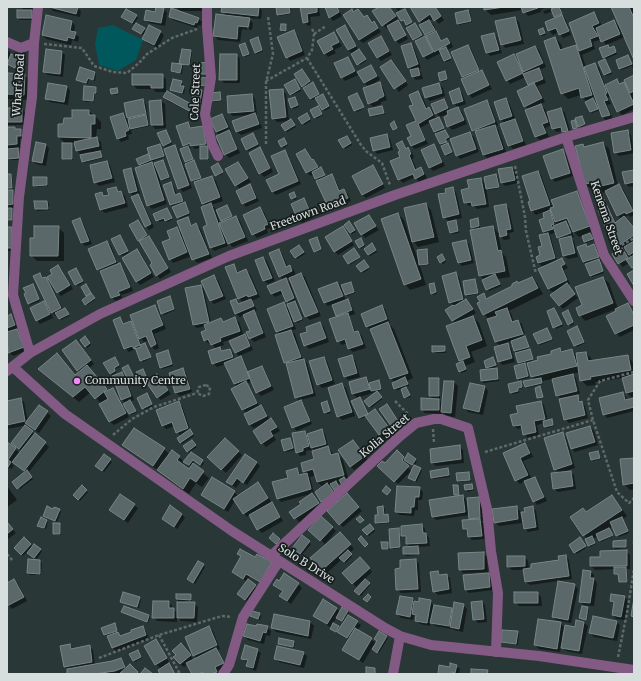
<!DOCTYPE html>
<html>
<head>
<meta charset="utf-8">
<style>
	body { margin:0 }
	#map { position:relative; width:641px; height:681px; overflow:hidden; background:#2a3737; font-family:Merriweather,serif }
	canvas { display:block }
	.frame { position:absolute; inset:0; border:8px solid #d6dede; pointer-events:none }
</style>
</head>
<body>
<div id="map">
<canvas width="641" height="681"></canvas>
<div class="frame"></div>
</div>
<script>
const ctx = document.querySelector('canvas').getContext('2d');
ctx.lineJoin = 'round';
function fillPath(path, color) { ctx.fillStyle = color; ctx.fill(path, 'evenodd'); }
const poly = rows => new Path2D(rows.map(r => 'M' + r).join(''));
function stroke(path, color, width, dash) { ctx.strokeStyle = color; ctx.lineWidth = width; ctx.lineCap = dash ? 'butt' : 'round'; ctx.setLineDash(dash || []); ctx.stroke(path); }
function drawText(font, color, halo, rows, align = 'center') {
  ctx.font = font + ' Merriweather,serif'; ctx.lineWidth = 3.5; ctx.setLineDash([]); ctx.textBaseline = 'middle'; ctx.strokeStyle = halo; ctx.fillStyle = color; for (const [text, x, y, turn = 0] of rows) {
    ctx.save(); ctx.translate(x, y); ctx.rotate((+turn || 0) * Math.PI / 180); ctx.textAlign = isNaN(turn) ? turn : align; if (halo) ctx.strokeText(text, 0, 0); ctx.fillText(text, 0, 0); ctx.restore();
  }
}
fillPath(poly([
	[113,25,143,40,136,60,118,71,99,65,95,44,98,28]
]), '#00585c');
fillPath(poly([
	[21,7,33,7,33,10,23,9],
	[50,7,75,7,81,11,80,17,53,11],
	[176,7,208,7,208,11,180,11],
	[223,7,259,7,262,11,261,19,248,18,253,23,252,30,249,30,250,21,248,21,247,30,242,29,240,42,218,40,214,36,227,16,222,11],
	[277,7,290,7,291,14,279,16,278,14],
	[301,7,319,7,320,16,310,17,311,25,308,26,304,22],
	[325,7,337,7,342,16,333,21,330,17],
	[372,7,389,7,399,20,397,21,401,25,408,39,399,44,396,40,389,27,387,29,383,25,379,8],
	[395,7,403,7,398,11],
	[411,7,435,7,444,20,439,24,434,18,429,21,433,24,442,41,447,39,451,42,453,47,447,50,451,60,446,62,441,53,427,60,424,56,414,39,408,25,413,23,418,28,424,38,427,36,421,25,422,24,410,8],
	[485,7,549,7,542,9,542,11,540,8,541,12,528,16,523,10,491,15,485,9],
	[556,7,564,7,560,9,562,16,566,20,571,35,563,38,559,32,553,35,549,31,546,23,557,18,553,11,545,14,543,11],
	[612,7,632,7,634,13,634,57,625,37,606,45,610,49,614,47,617,54,606,59,604,57,607,46,602,39,593,42,595,49,582,55,586,67,595,65,599,68,605,86,616,81,620,84,624,83,629,89,634,76,634,109,622,115,618,111,611,96,608,98,611,104,607,105,613,119,606,121,603,117,600,110,592,113,590,112,586,101,581,95,568,99,562,93,555,38,561,44,563,50,576,46,580,50,594,13,597,16,602,26,614,21,621,28],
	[597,100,600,109,598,110,595,101],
	[164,9,167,13,165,26,149,23,145,19],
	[358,10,365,18,367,17,373,24,374,23,381,32,363,43,359,40,353,13],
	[18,11,32,11,33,13,33,20,20,20,18,18],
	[468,11,470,12,472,22,459,25,458,23],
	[136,16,138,18,134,24,146,31,143,35,135,30,136,25,124,18],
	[170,16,199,19,202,22,201,26,198,25,197,28,173,20],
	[515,18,519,22,524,44,505,48,502,44],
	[72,22,75,26,74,33,79,37,78,42,72,40,71,45,46,39,43,35],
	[286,25,287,26,287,32,283,32,281,30],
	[345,26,349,30,358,49,366,61,360,65,353,54,348,50],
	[543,29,546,35,542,36,540,35],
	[160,32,164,35,158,48,147,43,144,39],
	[293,32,297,35,305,55,290,61,287,57],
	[334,33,342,46,334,50,336,53,328,57,325,54],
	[494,34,497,38,502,53,490,56,487,52],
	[380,37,384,41,392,55,381,61,378,58,369,43],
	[258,38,263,51,257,54,255,52],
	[245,44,250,55,245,57,244,55],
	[411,44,414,48,421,68,417,69,421,72,423,79,416,80,413,77,411,69,409,67],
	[468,46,471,49,481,72,485,75,492,89,472,98,469,94,464,79,452,52],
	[535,47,539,50,546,67,539,70,542,73,546,83,537,86,545,102,540,104,545,109,547,114,561,109,565,113,571,134,567,136,563,131,557,132,553,129,552,125,545,128,549,137,540,140,536,137,526,111,529,110,525,106,530,86,526,77,510,84,507,80,514,55,520,61],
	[7,50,11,53,10,55,21,61,17,68,9,65,9,60,7,59],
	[191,51,192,53,190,66,183,65,182,74,174,72,172,71,180,65],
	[62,52,65,55,63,77,48,75,44,72],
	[237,55,240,59,240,83,224,83,220,79],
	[628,57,634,67,634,71,632,66,621,70,620,69],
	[348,58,351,62,358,75,345,81,342,77],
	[391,61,408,85,399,92,381,67],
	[606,62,612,74,606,76,605,75],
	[371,66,380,79,369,87,364,83],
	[81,68,95,72,96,74,95,81,89,79,88,84,79,81,77,80],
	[303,72,311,84,314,85,320,97,324,97,330,108,324,111,316,98,312,100,310,99,302,86],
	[445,72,448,80,442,82,441,80],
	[7,74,25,75,30,81,29,100,7,99],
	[133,75,162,75,166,79,166,92,156,92,153,89,137,89,133,85],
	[207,79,209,87,196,86,195,85],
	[181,82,183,84,182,87,185,89,184,94,171,90],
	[296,82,301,91,292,95,291,94],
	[379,84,383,87,387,100,381,102,381,104,373,107,369,103],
	[439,84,443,88,445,96,430,101,426,98],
	[66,87,70,90,68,105,50,102,46,98],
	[85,87,96,88,97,89,97,94,95,94,94,102,85,102,84,100],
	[117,89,119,94,114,95,112,93],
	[194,90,202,91,203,93,202,104,194,103,193,101],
	[282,90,286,94,289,121,277,122,273,118],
	[458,90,462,93,466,104,457,107,454,103],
	[418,92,422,96,428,109,429,108,433,112,436,119,439,118,440,119,444,130,450,139,446,140,453,153,447,156,446,154,431,122,420,128,428,144,415,149,411,146,412,136,418,122,414,105],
	[220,93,221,95,222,101,214,102,212,100],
	[357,94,364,108,357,112,355,110],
	[252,95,255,99,257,114,255,115,258,118,262,128,241,135,237,132,234,122,251,115,233,116,229,113],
	[164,97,192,105,196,109,193,114,168,101],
	[296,99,299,107,293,109,292,107],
	[506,99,509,103,526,145,513,149,509,145,505,123,501,120,495,103],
	[142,100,146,104,149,126,131,130,132,134,128,135,129,139,121,142,118,138,123,114,128,119,125,104],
	[444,100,447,104,450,111,458,108,462,112,467,124,452,130,448,126,450,116,449,113,440,117,436,113],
	[161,101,165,104,166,128,155,129,152,125,150,102],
	[487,101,490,105,498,125,495,126,498,129,506,152,487,158,484,155,476,134,473,130],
	[382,107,385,114,372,117,371,116],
	[7,109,22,109,25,112,25,125,7,125],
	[319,109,323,115,316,119,315,117],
	[89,111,101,122,101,129,97,129,96,138,101,142,102,150,99,150,101,153,103,158,84,163,83,161,90,154,90,152,80,154,77,150,75,143,70,143,73,145,73,160,65,160,63,158,66,144,59,137,64,125,73,119],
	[222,115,226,119,231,131,229,132,232,135,240,153,229,158,225,154,220,135,216,132,211,120],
	[308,116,311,121,304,125,302,123],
	[582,117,586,125,581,128,579,126],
	[292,122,296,127,287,132,286,131],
	[188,123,192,129,203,127,209,148,209,160,202,160,201,159,201,148,195,149,193,147,189,148,202,181,212,177,216,181,223,201,211,205,215,208,220,224,224,222,222,220,227,206,233,218,236,217,240,221,248,241,233,247,226,241,228,246,214,251,211,247,206,206,203,203,195,182,192,181,186,164,188,164,186,161,187,148,184,145],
	[7,128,15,128,17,130,20,130,24,134,24,139,20,139,20,148,16,148,19,151,20,160,7,160],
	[165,131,172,144,165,147,164,146],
	[627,131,631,135,634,153,619,156,615,152],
	[470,134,474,137,479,152,460,159,457,155],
	[387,135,390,139,393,150,377,154,374,150],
	[254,136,259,146,248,151,247,150],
	[348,138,352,145,345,149,344,147],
	[284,139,288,145,284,148,282,146],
	[402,142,407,149,412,152,414,158,412,159,417,170,421,168,424,172,427,178,419,182,415,177,403,183,399,179],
	[603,143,609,149,618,186,623,189,634,211,634,215,630,217,629,215,624,217,634,229,634,269,629,263,623,267,619,263,622,250,629,259,632,257,625,247,623,249,619,245,607,228,607,207,610,211,616,223,621,219,617,215,606,192,602,193,606,203,599,206,598,204,598,193,594,189,591,189,585,184,583,145,585,148],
	[46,145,49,148,46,166,36,164,33,161],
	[160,145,165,157,151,162,158,170,162,161,164,162,170,178,163,181,159,173,158,174,167,204,152,209,148,205,143,167,138,159,150,154],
	[434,145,437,149,445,166,433,171,430,168],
	[174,146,178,150,192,188,183,192,179,188],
	[260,148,263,152,273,172,264,177,260,173],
	[305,150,320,169,323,170,326,178,331,175,335,179,341,192,344,190,348,194,351,201,332,210,328,207,319,181,314,174,311,176,307,173,297,155],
	[562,150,566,154,573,176,555,182,552,178],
	[284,151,288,155,301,184,276,195,273,192,280,175],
	[107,162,110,165,115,182,99,186,95,182],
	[238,163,251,182,240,188,241,190,249,186,253,189,259,201,246,207,243,203,241,190,236,185],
	[218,164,223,174,217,176,216,175],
	[372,166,376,170,385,188,366,198,362,195],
	[512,168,516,171,518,183,505,186,501,182],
	[131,169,134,172,140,194,137,195,141,199,154,227,149,230,146,226,134,197,130,192],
	[634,171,634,186,629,187,626,184],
	[538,172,541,175,553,209,577,192,582,198,595,232,590,234,594,240,586,243,583,236,579,237,571,229,574,237,571,238,574,241,578,257,568,259,564,256,560,239,557,232,549,235,551,238,557,261,562,259,568,268,564,270,570,284,568,285,578,298,563,309,559,305,557,291,552,292,549,289,539,270,547,266,546,265,542,266,538,263,547,234,544,232,540,220,546,218,543,212,536,215,532,211,530,203,532,202],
	[551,209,554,216,548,210],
	[571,224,573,229,568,225],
	[7,175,11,175,12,176,13,189,10,189,16,195,16,208,10,208,13,211,13,221,7,221],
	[496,176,498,177,500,188,489,190,486,187,489,207,477,209,473,205,469,206,465,202,470,189,481,179,486,184],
	[47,178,48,179,48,186,35,187,34,185],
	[170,183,174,187,177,195,180,195,183,198,190,215,179,219,178,217,171,205],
	[116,188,120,193,121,192,125,196,128,207,105,213,101,210,97,195,101,193,105,197,110,196],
	[452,188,456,192,462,218,448,221,444,217,448,193],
	[290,195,295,195,297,199,294,200],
	[304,199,307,203,314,217,302,223,299,219],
	[35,202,47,202,49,203,49,210,37,211,36,209],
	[426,204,431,210,439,242,418,247,413,241],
	[506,205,509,209,514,232,509,233,510,239,504,240,498,234,502,253,506,257,510,277,497,279,501,286,489,291,483,280,484,280,480,275,475,230,472,227,477,219,481,229,493,227,500,235],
	[260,209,264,212,271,228,267,229,268,233,257,238,253,234],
	[167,210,172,220,167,222,165,220,159,222,154,215],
	[398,214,404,220,419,263,426,250,428,251,429,265,420,266,426,285,410,290,405,284],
	[369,216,379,230,365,238,362,234],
	[187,218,192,226,196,225,200,228,212,258,197,263,192,256,173,263,170,259,172,239,177,228,183,235],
	[80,219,83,223,92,244,85,246,82,243,74,221],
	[455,221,457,223,459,233,452,234,450,232],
	[139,223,148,237,152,241,171,272,160,279,157,275,154,264,139,240],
	[351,224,356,232,352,234,346,225],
	[58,227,64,233,64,261,37,261,31,255,34,239],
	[7,228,11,228,15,232,15,251,7,251],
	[346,231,354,245,338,255,335,251],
	[120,236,129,253,122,256,113,240],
	[318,240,322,250,316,252,315,251],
	[362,241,365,246,361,249,360,247],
	[465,241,469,244,474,263,462,266,459,263],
	[107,242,111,246,118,265,120,264,123,268,133,291,121,295,122,298,116,301,112,298,101,273,98,269],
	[594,245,598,249,602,260,600,261,604,273,592,277,587,265,584,262,588,248],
	[374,246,377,252,370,256,368,255],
	[301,248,305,254,297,259,296,257],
	[279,250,282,254,288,267,290,266,294,270,296,276,301,274,305,277,321,316,310,320,306,317,290,277,285,279,290,283,303,320,297,323,291,312,290,313,296,329,291,331,295,334,303,360,307,363,316,396,300,400,304,405,312,424,297,431,293,427,300,402,296,397,287,364,285,362,280,334,277,331,284,304,290,310,290,304,287,301,284,293,275,297,271,293,284,280,279,276],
	[137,251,141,254,154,277,140,285,136,281],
	[356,251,360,258,350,265,349,263],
	[438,257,443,257,446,262,443,264],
	[263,258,267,261,275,281,268,284,264,281],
	[366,263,369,269,363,273,361,271],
	[233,265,239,273,246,270,250,274,260,297,252,301,257,310,254,312,257,315,266,337,254,342,250,338,251,331,244,315,240,317,236,314,231,302,235,300,239,304,243,303,239,298],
	[58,266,62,270,73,289,61,296,57,292,54,274],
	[77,270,84,282,78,286,76,284],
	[39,274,49,281,63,310,65,309,69,316,61,320,58,315,55,316,50,310,53,318,40,324,37,320,44,303,49,308],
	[455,274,459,277,465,301,466,300,470,304,476,313,465,319,473,317,479,323,487,346,471,352,475,362,465,366,467,371,461,373,460,372,462,363,460,360,456,324,446,310,454,306,450,302],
	[214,277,218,280,226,299,214,304,211,301],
	[532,278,537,283,543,294,509,311,511,313,514,322,518,321,522,324,525,334,520,329,519,331,526,339,533,364,553,355,560,349,563,352,572,350,576,354,586,353,591,358,592,362,628,356,634,364,634,396,631,397,627,393,623,378,595,382,596,385,587,386,581,380,580,372,572,374,576,378,580,394,576,395,585,406,588,418,569,423,565,419,562,400,557,395,553,379,542,381,543,384,527,388,525,386,535,380,532,377,528,362,524,363,526,366,529,378,519,380,518,379,521,365,519,363,516,353,517,353,515,351,512,341,506,343,511,348,515,362,503,365,499,362,500,346,496,342,489,320,484,314,481,302,484,295,488,299],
	[603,278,609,283,618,309,628,304,634,313,634,330,620,337,616,333,618,312,616,309,585,321,580,315],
	[475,280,476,281,479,294,468,296,466,294],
	[337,283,341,286,346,301,351,304,355,314,349,316,356,333,358,332,362,336,366,348,353,352,349,349,347,343,342,345,338,341,339,317,333,304,328,306,325,303,320,289],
	[350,283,355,293,347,296,343,292],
	[434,284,437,294,433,295,432,293],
	[86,285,95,300,87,305,86,304,88,297,86,295],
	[201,286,204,289,211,323,221,319,224,323,235,319,239,322,244,336,245,335,248,339,253,350,239,356,244,361,249,373,262,367,265,371,274,390,261,396,257,392,252,381,247,384,260,407,265,410,270,420,271,419,275,423,280,431,273,435,276,440,266,447,262,443,262,424,254,428,250,425,245,415,247,413,243,410,233,389,237,387,234,384,226,364,217,367,213,363,217,350,211,343,209,344,205,340,207,331,206,326,197,328,193,325],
	[240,336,236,353,240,357,235,359,233,353,230,350,223,352,218,347,224,345,223,342],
	[34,287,40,301,30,305,29,303],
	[170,297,175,310,164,315,162,313],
	[154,306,158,310,166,329,154,334,159,348,155,350,151,346,149,340,144,342,138,336,142,346,145,345,147,346,151,358,143,362,138,352,135,349,129,352,125,348,120,319,125,325,131,323,136,327],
	[382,306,385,309,390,323,388,323,394,329,413,378,407,381,409,386,405,387,408,390,411,397,406,398,402,389,397,390,395,389,393,383,395,382,391,379,372,329,370,330,367,326],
	[554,309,563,326,556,329,548,312],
	[7,311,9,316,11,316,14,319,18,329,16,330,21,334,26,351,13,356,9,352,7,346],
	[569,313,574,324,570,326,569,324],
	[320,323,324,327,329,342,309,349,305,345,309,332],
	[547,329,553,340,540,345,538,344],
	[578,329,585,343,577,347,568,331],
	[86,339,91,345,87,348,81,340],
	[76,341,94,364,89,368,108,391,112,389,116,393,129,417,114,425,110,422,101,404,91,392,79,402,45,374,63,360,76,376,80,373,78,370],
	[444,347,446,348,446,353,434,353,433,351],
	[168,351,173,366,162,369,161,367],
	[352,356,355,360,360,377,348,380,345,377],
	[323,358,327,361,335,384,322,388,318,384],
	[116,359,120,367,114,369,116,373,112,375,110,374],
	[493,359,497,367,491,369,496,369,498,371,499,381,483,383,482,381,481,371,489,370,485,361],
	[123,368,129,368,136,381,132,383],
	[183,369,186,373,192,392,180,396,176,393],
	[144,372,147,378,142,380,137,373],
	[122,373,125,377,134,400,131,401,137,412,131,415,126,403,122,400],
	[366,378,370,384,379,381,382,390,357,398,353,394,350,383],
	[160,379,171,394,161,400,157,397],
	[430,379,438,379,440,380,440,398,432,398,430,396],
	[445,382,454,382,458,386,455,417,446,416,442,412,442,414,425,413,422,410,439,400,443,404],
	[521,382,523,388,519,389,519,393,512,394,511,392],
	[342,385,346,388,355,416,342,420,338,416],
	[485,387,488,391,483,415,468,412,465,408],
	[623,393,626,397,627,400,634,399,634,411,607,418,604,414],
	[379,394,382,399,371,408,365,401],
	[147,395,153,406,145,410,138,399],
	[360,398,368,415,375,410,392,432,383,438,367,416,361,419,359,417],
	[20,399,24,402,28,422,39,406,51,416,39,433,28,425,7,429,7,402],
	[327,402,331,413,327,414,325,412],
	[541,402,544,405,548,421,551,420,554,426,547,428,544,423,537,425,539,435,528,438,524,434,523,428,518,429,514,426,519,414],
	[178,403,182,406,191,432,194,436,182,444,178,439,181,436,177,432,175,426,166,429,162,425],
	[388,407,399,423,394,427,381,409],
	[590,427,594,431,598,445,575,452,572,449],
	[135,429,164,449,170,455,179,457,184,462,190,454,184,447,193,443,197,447,190,452,204,463,202,466,195,461,192,464,209,478,202,487,196,483,189,494,164,476,158,470,129,450,124,445],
	[185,462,192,467,189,470,182,465],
	[322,430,325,434,329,448,334,455,337,454,343,460,349,481,337,484,340,488,336,491,332,485,328,486,324,502,322,501,323,487,317,482,316,475,310,477,314,493,281,502,278,498,289,479,297,469,301,475,306,474,304,471,315,460,315,451,311,447,312,450,306,451,306,455,300,456,297,452,305,432,308,434],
	[32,432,49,447,28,473,33,479,20,489,14,482,26,472,13,461,12,464,14,466,11,469,7,466,7,443,20,453,22,451,16,447],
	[562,433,566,437,575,468,563,472,563,473,571,472,574,475,576,489,558,492,554,488,559,473,555,469],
	[225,439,242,455,226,473,208,457],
	[290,439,294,450,286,452,285,450],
	[353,441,368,460,354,470,350,466],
	[525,444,529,448,533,457,523,461,532,479,535,478,538,482,547,501,537,505,534,501,525,481,520,484,516,480,504,454],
	[459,446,463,450,464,463,436,466,432,463],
	[397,452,405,460,408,455,417,461,414,466,422,470,417,482,411,479,415,467,407,461,405,464,411,471,398,484,379,466,385,465],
	[598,452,601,459,593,461,592,459],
	[105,455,112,462,104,472,98,467],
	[634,459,634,489,630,490,624,484],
	[256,462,260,466,247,485,241,481,236,488,228,482],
	[448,469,450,477,434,479,432,478],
	[469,473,470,475,471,481,459,482,458,480],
	[258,483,275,507,283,521,262,533,258,529,250,515,247,517,235,500,228,512,203,495,234,492,238,496],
	[472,485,474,490,467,492,465,486],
	[7,486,17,500,7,507],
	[457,486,459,487,460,497,463,496,468,502,478,498,482,501,483,521,481,521,484,524,485,539,472,540,469,537,468,533,464,529,472,521,470,518,469,515,436,520,433,516,458,497,455,495],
	[83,487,88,492,80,501,75,495],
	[419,488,423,492,422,500,418,500,418,510,415,510,414,516,400,515,396,512],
	[312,494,322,507,299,522,291,512,302,504],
	[347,495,362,511,343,527,328,511],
	[612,496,617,502,627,516,623,519,629,533,619,537,613,526,609,529,613,536,601,542,598,536,593,539,596,544,590,547,587,539,571,517,587,513],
	[134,505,138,508,128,523,110,510],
	[383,507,385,509,385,516,389,517,390,523,378,524,376,522],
	[516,507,520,511,522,523,499,526,495,522],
	[532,507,536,511,539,530,528,532,525,528,526,513],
	[54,510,59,510,61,512,57,522,44,516],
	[182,514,185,518,177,529,163,518],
	[321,517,336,531,325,544,310,530],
	[41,518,48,522,46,529,40,527],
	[7,523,16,533,7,540],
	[59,524,61,525,61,535,56,535,54,534],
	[370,525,375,531,369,536,364,530],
	[422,525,425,529,426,534,429,538,430,546,418,547,418,555,406,556,404,554,411,548,407,544,407,539,400,533,401,548,393,549,391,547,398,529,402,533],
	[303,537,311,544,302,555,295,550],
	[343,537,354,549,349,553,352,556,346,563,342,559,326,574,311,558],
	[24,539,33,547,34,545,42,551,37,559,28,553,32,548,31,548,23,556,15,548],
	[581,540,586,548,577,554,570,545],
	[626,541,627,543,627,548,615,549,614,547,614,542],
	[387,543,389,544,389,550,384,550,382,549],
	[626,551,630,555,630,569,627,569,628,583,621,583,620,582,619,575,615,573,615,569,595,570,591,566,601,558],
	[483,553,487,557,488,572,463,573,460,569],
	[238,554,271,563,275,567,263,585,250,577,248,580,257,587,247,601,240,596,247,582,233,572,242,557],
	[566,556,569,560,572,579,530,585,526,582,524,570,512,570,508,567,525,557,528,561,529,569,560,561],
	[416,560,419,564,421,592,401,593,397,589,401,569],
	[39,561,42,563,41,575,30,575,28,573],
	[364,562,372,572,364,580,370,585,361,596,356,591,364,581,363,580,356,587,344,573],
	[203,565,205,567,195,584,190,581],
	[438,572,442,576,446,575,450,578,452,593,438,595,434,591],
	[591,572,594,575,594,579,597,583,594,606,583,605,580,601],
	[488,574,492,577,493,590,469,593,465,589],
	[14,580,18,584,27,601,12,609,7,604,7,584],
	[280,582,298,584,302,588,291,604,280,596,283,592,274,585],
	[574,585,578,589,571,623,556,620,553,617],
	[538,593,541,597,542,606,519,606,515,602],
	[177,595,190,595,192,597,192,601,178,601,177,599],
	[401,597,413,599,416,603,430,601,434,606,452,609,454,611,463,605,467,609,463,632,454,630,452,628,452,629,435,626,431,622,430,626,420,624,416,620,417,617,414,615,413,620,401,618,397,614],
	[625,597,628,601,625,620,616,619,613,615,615,605,611,601],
	[139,598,141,599,139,608,121,602],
	[169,602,172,606,172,609,178,613,194,603,198,607,197,622,181,621,177,617,177,622,157,621,154,617],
	[482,602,485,605,487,622,478,623,474,619],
	[124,607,149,616,150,618,148,623,124,613,122,612],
	[336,608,340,612,342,609,348,612,349,613,348,616,361,625,357,631,371,639,376,644,378,641,387,636,388,638,379,653,372,648,363,663,343,649,349,640,314,616],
	[337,617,344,622,340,629,332,624],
	[588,608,589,610,587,620,582,619,580,618],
	[259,614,261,616,260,620,251,616],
	[275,615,310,622,314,626,311,639,276,632,272,628],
	[577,622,584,623,588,626,582,654,566,651,561,646,560,652,539,649,535,645,560,623,564,627,562,637,564,637,576,628],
	[616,622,620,625,617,641,594,637,590,633],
	[114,625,118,632,117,633,121,637,143,627,146,631,149,639,116,651,113,648,108,635,106,636,104,635],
	[267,627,271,631,270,636,266,635,264,644,248,640,244,636],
	[209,628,213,631,220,649,217,650,219,652,217,652,225,667,218,670,220,674,193,674,188,664,184,667,180,664,184,648,194,660,197,659,194,655],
	[517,632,519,634,518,645,504,643,502,642],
	[156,641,159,644,169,662,160,668,156,664],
	[293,642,295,643,294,648,281,645,279,643],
	[70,645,74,649,89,646,93,650,95,665,121,659,124,663,127,669,130,666,138,674,69,674,68,669,65,666],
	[257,650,261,653,256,671,251,669,247,666,248,663,242,658],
	[138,651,142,658,135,662,133,660],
	[303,653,307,656,304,668,279,662,275,658],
	[456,666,460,669,459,674,439,674]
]), '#0007');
const building = poly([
	[49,7,78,7,76,14,49,7],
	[156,7,164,8,161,23,144,20,146,10,155,12,156,7],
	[222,7,259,7,258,16,221,12,222,7],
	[276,7,289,7,290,13,277,15,276,7],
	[300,7,317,7,317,12,307,14,308,22,303,23,300,7],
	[325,7,337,7,339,12,329,18,325,7],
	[379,7,389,7,396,16,382,26,372,11,379,7],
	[410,7,435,7,441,16,434,21,430,14,419,22,410,7],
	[484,7,504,7,484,10,484,7],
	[521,7,537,7,538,8,523,13,521,7],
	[556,7,559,7,562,14,554,17,551,9,556,7],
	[611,7,629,7,634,18,634,60,611,7],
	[171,8,199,18,197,23,195,22,194,25,169,17,171,8],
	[126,9,137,15,132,23,121,17,126,9],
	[352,9,353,12,358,9,364,17,367,15,372,23,374,21,378,28,359,40,343,15,352,9],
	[405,9,412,22,406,25,404,20,401,21,396,13,405,9],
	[17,10,32,10,32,18,17,18,17,10],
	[468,10,471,21,457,24,455,13,468,10],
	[594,12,599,23,592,26,598,36,590,39,592,46,579,51,569,23,594,12],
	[216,14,250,18,248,27,238,26,237,39,213,36,216,14],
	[46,15,72,21,70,31,76,32,74,39,68,37,67,41,42,35,46,15],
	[562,15,569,31,559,35,556,28,548,31,545,22,562,15],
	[515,17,521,40,501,45,495,21,515,17],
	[398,20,406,35,395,41,387,26,398,20],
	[429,20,435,30,425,35,419,25,429,20],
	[614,20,620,34,601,42,596,28,614,20],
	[136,23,145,28,141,34,132,29,136,23],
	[415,23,422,35,413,40,406,28,415,23],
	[281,24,286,24,286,31,280,30,281,24],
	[149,25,161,31,154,45,142,39,149,25],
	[345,25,356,46,348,50,336,30,345,25],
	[543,28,545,33,540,35,538,30,543,28],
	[294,30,302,51,286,58,277,37,294,30],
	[436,31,441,41,447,38,450,43,434,52,426,36,436,31],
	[334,32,339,42,331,46,333,49,324,54,317,41,334,32],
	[494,33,499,50,486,53,481,36,494,33],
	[381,36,389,51,377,58,368,43,381,36],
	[425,36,433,52,423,57,415,41,425,36],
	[258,37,262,50,255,53,250,40,258,37],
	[555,37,560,50,576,45,592,95,581,98,579,88,561,94,544,41,555,37],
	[245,43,249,54,243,56,239,45,245,43],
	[411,43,418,64,408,68,401,46,411,43],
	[468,45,479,70,462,77,451,52,468,45],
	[608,45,609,48,614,46,616,52,603,58,599,48,608,45],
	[535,46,543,63,523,72,516,54,535,46],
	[446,47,451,58,444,61,439,50,446,47],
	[46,49,62,51,60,74,43,72,46,49],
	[182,49,191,50,189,65,179,64,182,49],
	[359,49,366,59,357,65,351,54,359,49],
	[11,54,20,58,15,68,7,64,11,54],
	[220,54,237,54,237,80,219,80,220,54],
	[514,54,523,73,506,81,497,62,514,54],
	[628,55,632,64,619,69,616,60,628,55],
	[348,57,355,71,341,78,334,63,348,57],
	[605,59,611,72,604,75,598,62,605,59],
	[391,60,406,81,394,89,380,67,391,60],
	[208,62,208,74,200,74,200,63,208,62],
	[172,63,182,64,180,73,171,71,172,63],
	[595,63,607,93,605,94,608,100,604,101,610,115,602,117,584,67,595,63],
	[371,65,377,76,364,83,357,72,371,65],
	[80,67,95,72,93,80,88,78,86,83,76,80,80,67],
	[418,68,420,75,412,77,410,70,418,68],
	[539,68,543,79,528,85,523,74,539,68],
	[302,69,310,81,302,87,294,74,302,69],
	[482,70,489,85,468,95,461,79,482,70],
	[445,71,447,79,440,81,438,73,445,71],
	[7,73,25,74,24,95,7,94,7,73],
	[132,74,163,74,163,88,151,88,151,85,132,85,132,74],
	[634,75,634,91,630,93,624,80,634,75],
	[194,77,208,78,208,86,194,85,194,77],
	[173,79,182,81,180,86,184,86,182,93,170,90,173,79],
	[295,79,300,89,290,95,284,85,295,79],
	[617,79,619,84,624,82,634,104,617,112,605,85,617,79],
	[313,82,319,94,310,99,303,88,313,82],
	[380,82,384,96,378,99,378,100,368,104,363,88,380,82],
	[48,83,67,86,64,102,45,99,48,83],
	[439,83,442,93,425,98,422,88,439,83],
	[534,83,542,98,524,107,517,91,534,83],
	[84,86,96,87,96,93,94,93,93,101,83,100,84,86],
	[117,88,118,93,111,94,110,89,117,88],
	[459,88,463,101,453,104,449,92,459,88],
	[194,89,202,90,200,103,192,101,194,89],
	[283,89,286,117,272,119,269,90,283,89],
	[167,91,193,105,189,111,163,97,167,91],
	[418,91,426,109,429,107,433,115,418,124,425,140,411,146,407,138,411,136,406,125,416,121,409,106,413,105,409,95,418,91],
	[220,92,221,100,211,101,211,93,220,92],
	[357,93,364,107,354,111,348,97,357,93],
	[252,94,254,111,228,113,227,96,252,94],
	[323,94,329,106,322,110,315,98,323,94],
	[295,97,298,105,291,108,288,99,295,97],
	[506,98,512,116,500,120,494,102,506,98],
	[593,98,598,109,590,112,585,102,593,98],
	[143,99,146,114,127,118,124,103,143,99],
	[444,99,448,108,435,114,431,104,444,99],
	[161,100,163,125,151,125,149,101,161,100],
	[487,100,495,122,472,131,464,109,487,100],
	[541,104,548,122,542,124,546,133,535,137,525,110,541,104],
	[318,106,322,114,314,118,310,110,318,106],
	[382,106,384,113,370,116,368,109,382,106],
	[458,107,464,120,447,127,444,117,448,115,447,111,458,107],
	[7,108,22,108,22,122,7,122,7,108],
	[561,108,568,131,562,132,561,127,552,129,547,112,561,108],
	[72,110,89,110,89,115,95,115,95,124,91,124,91,138,58,137,58,124,63,124,64,118,72,118,72,110],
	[123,113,129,130,125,132,126,136,117,139,110,117,123,113],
	[255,113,259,124,236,132,232,121,255,113],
	[307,113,310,119,302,124,298,118,307,113],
	[222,114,228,127,216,132,210,119,222,114],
	[146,115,148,125,130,129,128,119,146,115],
	[582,116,585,124,578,127,575,118,582,116],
	[439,117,444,128,434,132,429,121,439,117],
	[291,119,295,125,285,131,281,125,291,119],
	[515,119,523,141,508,146,500,124,515,119],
	[575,120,577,128,573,129,571,121,575,120],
	[394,121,397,128,393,130,390,124,394,121],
	[188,122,190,128,203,126,206,144,190,146,190,143,183,146,176,126,188,122],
	[495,125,503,149,483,155,475,131,495,125],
	[7,127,15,127,15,129,21,129,21,136,17,136,17,144,7,145,7,127],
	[166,130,171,142,163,146,157,133,166,130],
	[229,130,237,149,224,155,216,136,229,130],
	[445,130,449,137,445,139,447,142,440,144,435,134,445,130],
	[628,130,631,150,614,153,611,133,628,130],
	[470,132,476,149,456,156,450,139,470,132],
	[253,133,258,144,246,150,241,139,253,133],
	[387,134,390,147,373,151,370,138,387,134],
	[347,136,351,143,343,148,338,140,347,136],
	[97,137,99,146,76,151,74,142,97,137],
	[284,138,287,144,281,147,278,141,284,138],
	[402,141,406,149,408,147,411,154,409,155,415,170,421,167,424,174,415,179,413,174,398,180,390,161,400,157,398,152,400,151,396,144,402,141],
	[36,142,46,144,42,163,32,161,36,142],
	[603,142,614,183,592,188,591,183,585,184,575,146,583,144,584,147,603,142],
	[62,143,72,143,72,159,62,159,62,143],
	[448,143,452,152,445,155,441,146,448,143],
	[160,144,164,156,151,160,147,148,160,144],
	[434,144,442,162,429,168,421,150,434,144],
	[175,145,189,185,178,189,164,149,175,145],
	[188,146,193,159,185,162,180,149,188,146],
	[200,146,208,146,208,159,200,159,200,146],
	[260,147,270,168,259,174,249,153,260,147],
	[18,148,19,158,7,159,7,149,18,148],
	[305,149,312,160,313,159,318,167,306,173,296,154,305,149],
	[563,149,570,173,551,179,543,156,563,149],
	[285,150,298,181,272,192,266,180,279,174,271,156,285,150],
	[100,151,102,157,82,162,80,155,100,151],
	[148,154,151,160,139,165,136,159,148,154],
	[163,160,169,177,161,180,154,163,163,160],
	[194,160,201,178,191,181,185,164,194,160],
	[107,161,112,178,94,183,90,165,107,161],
	[152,162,164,200,147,206,135,168,152,162],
	[238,162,248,178,235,186,225,169,238,162],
	[218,163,223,172,215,176,211,167,218,163],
	[373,165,383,184,362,195,352,176,373,165],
	[321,167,325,175,315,179,312,172,321,167],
	[512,167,515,180,501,183,498,169,512,167],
	[131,168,137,191,129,193,123,170,131,168],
	[634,170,634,182,625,184,622,172,634,170],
	[538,171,550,205,531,211,528,202,530,201,522,176,538,171],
	[7,174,11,174,12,188,7,188,7,174],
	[332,174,339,191,344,189,348,198,328,207,316,181,332,174],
	[496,174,499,187,486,189,484,177,496,174],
	[212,176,220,197,202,204,194,182,212,176],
	[33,177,47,177,47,185,33,186,33,177],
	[481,178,486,204,472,206,471,202,464,203,461,190,469,188,467,180,481,178],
	[171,182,175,195,180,193,183,201,170,205,163,185,171,182],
	[250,184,256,198,242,204,236,191,250,184],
	[619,184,633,211,626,214,625,212,617,216,605,191,619,184],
	[116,187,118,192,121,191,125,203,100,210,95,194,102,192,103,196,109,195,107,189,116,187],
	[453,187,459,214,443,218,438,194,446,193,445,189,453,187],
	[7,190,13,190,13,204,7,205,7,190],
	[577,191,590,226,573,232,567,218,555,222,550,208,554,207,551,200,577,191],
	[601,191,605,202,597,205,593,194,601,191],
	[294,192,296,197,291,199,289,194,294,192],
	[138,194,151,224,145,227,131,197,138,194],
	[304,198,311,214,298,220,291,204,304,198],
	[34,201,47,201,48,209,35,209,34,201],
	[185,202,189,213,177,218,172,207,185,202],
	[211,203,225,243,210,248,203,227,207,225,201,207,211,203],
	[426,203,434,237,412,242,404,208,426,203],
	[506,204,511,229,506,230,507,235,500,237,494,206,506,204],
	[227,205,232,216,221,221,216,210,227,205],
	[607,206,615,223,624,216,634,228,634,235,618,246,606,229,598,210,607,206],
	[260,207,268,224,264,226,265,229,252,235,243,215,260,207],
	[7,208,12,208,12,220,7,220,7,208],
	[167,208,172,218,165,221,164,218,156,221,153,214,167,208],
	[550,210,554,224,551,225,553,229,543,232,539,220,544,218,543,213,550,210],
	[398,213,421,279,404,285,381,219,398,213],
	[369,215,376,226,361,235,354,223,369,215],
	[236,216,245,237,228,244,219,223,236,216],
	[188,217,191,226,196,223,209,254,192,260,177,221,188,217],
	[80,218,89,241,81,243,72,221,80,218],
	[478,218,479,226,471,228,470,220,478,218],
	[138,220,147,235,138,241,129,225,138,220],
	[456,220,458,231,450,233,447,222,456,220],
	[349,221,355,230,350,233,344,225,349,221],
	[566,221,571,233,557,238,553,226,566,221],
	[34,226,59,226,58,256,30,256,30,238,34,238,34,226],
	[343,226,352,241,334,252,325,237,343,226],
	[493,226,498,251,501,250,505,271,479,276,470,230,493,226],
	[7,227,12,227,12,248,7,248,7,227],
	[177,227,187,252,169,260,162,242,170,239,167,231,177,227],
	[548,233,555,258,538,263,536,257,540,255,538,247,542,246,539,235,548,233],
	[590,233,593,239,584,242,582,236,590,233],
	[120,235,128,251,119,255,111,239,120,235],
	[149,236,168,268,156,276,150,265,152,263,139,241,149,236],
	[571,236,575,253,563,256,559,239,571,236],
	[317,237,321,249,314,252,309,240,317,237],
	[361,238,364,245,359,248,355,241,361,238],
	[466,240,471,260,458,263,452,243,466,240],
	[107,241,116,262,97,270,88,249,107,241],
	[634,241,634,252,629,255,624,247,634,241],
	[372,243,376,250,368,255,364,249,372,243],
	[586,244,587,247,594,244,599,257,583,262,577,247,586,244],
	[299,245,304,252,295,258,290,251,299,245],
	[354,248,360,257,348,264,343,256,354,248],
	[622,248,628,258,618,264,612,254,622,248],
	[137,249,151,273,136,282,122,258,137,249],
	[279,249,286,267,290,265,292,271,279,277,269,253,279,249],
	[427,249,428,264,419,265,417,250,427,249],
	[442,254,445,260,440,263,437,257,442,254],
	[634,255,634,267,632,268,626,260,634,255],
	[263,257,272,278,263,281,255,260,263,257],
	[562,258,565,264,561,266,567,280,548,289,538,269,562,258],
	[599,259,603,271,590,276,585,264,599,259],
	[364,260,369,267,361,272,356,266,364,260],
	[120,263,130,287,118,292,120,295,111,298,100,271,120,263],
	[234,264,237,273,246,269,257,294,248,297,247,295,238,299,225,267,234,264],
	[58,265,70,285,57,293,47,277,52,274,50,270,58,265],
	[76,268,83,281,75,285,68,272,76,268],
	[634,270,634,286,627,274,634,270],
	[456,272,463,299,449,303,442,276,456,272],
	[40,273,42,278,46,277,61,308,51,313,33,276,40,273],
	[301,273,318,312,305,317,289,278,301,273],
	[495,274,500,284,486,290,482,280,495,274],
	[214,275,223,296,210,301,201,281,214,275],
	[532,277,538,288,483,315,477,303,480,302,477,297,484,293,486,299,512,286,512,284,517,281,518,283,532,277],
	[603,277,613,303,579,316,576,308,582,305,575,287,603,277],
	[286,278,294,298,286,302,281,290,271,294,267,286,286,278],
	[475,279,478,293,465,295,463,281,475,279],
	[337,282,343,296,324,303,318,289,337,282],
	[351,282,354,292,345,295,341,285,351,282],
	[434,283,436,292,431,294,429,284,434,283],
	[567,283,575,294,559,306,550,295,567,283],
	[33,284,39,299,28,304,24,294,26,293,23,288,33,284],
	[86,284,91,293,86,296,81,287,86,284],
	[201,285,209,322,193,325,185,288,201,285],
	[91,293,95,298,85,305,82,300,91,293],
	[170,296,174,309,161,314,157,301,170,296],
	[236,299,238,304,251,299,254,306,235,314,230,301,236,299],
	[348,299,352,310,336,316,332,305,348,299],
	[466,299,473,309,452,321,445,310,453,305,454,306,466,299],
	[44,301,50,314,36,321,30,308,44,301],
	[295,301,302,319,294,322,287,304,295,301],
	[284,302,293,326,276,332,267,309,284,302],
	[628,303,634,315,634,325,615,334,606,316,616,311,615,309,628,303],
	[155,305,163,325,151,330,156,344,151,347,146,336,139,339,130,315,155,305],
	[382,305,387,319,366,327,361,314,382,305],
	[65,308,69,314,59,319,55,313,65,308],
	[507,308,512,322,518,320,523,334,495,342,487,319,497,316,495,312,507,308],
	[554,308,562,324,553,328,547,311,554,308],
	[254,310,263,333,249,339,246,332,250,331,243,315,254,310],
	[568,310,573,322,568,325,562,313,568,310],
	[348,313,354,332,358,331,363,344,348,349,345,339,337,342,329,319,348,313],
	[11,314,15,325,7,328,7,316,11,314],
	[473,316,482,340,466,346,470,357,459,361,446,326,473,316],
	[120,317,123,324,131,321,141,347,134,349,132,346,124,349,113,320,120,317],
	[235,317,240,331,220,338,221,341,211,345,208,339,204,341,201,332,206,330,204,325,221,318,223,322,235,317],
	[320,322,326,338,304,346,300,334,307,332,306,327,320,322],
	[388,322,408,373,390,379,370,329,388,322],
	[577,326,584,342,574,346,567,331,577,326],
	[547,328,552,339,538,344,533,334,547,328],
	[17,329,24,347,8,353,7,332,17,329],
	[291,330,301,357,284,363,275,335,291,330],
	[245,334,250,346,235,353,229,341,245,334],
	[85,336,90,343,85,347,80,340,85,336],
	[525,336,529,347,514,351,511,341,525,336],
	[76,340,91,360,77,371,62,350,76,340],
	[145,343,151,357,140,361,135,347,145,343],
	[508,343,512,358,498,362,494,347,508,343],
	[432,346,445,346,445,351,432,352,432,346],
	[220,347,221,351,230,349,233,357,212,364,208,351,220,347],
	[560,348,561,352,572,349,577,366,531,377,527,363,538,360,537,357,551,354,551,351,560,348],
	[530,349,533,359,518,363,515,353,530,349],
	[168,350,172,364,160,368,156,354,168,350],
	[586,352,588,361,628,355,631,370,590,377,591,379,580,381,576,353,586,352],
	[57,353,75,375,87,365,107,389,95,399,85,387,73,397,38,369,57,353],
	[352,355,357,373,344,377,338,359,352,355],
	[241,356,250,378,234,384,224,363,241,356],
	[115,357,119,365,114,368,115,371,110,374,103,363,115,357],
	[324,357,332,380,317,385,309,361,324,357],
	[493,357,496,365,486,368,484,361,493,357],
	[304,359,313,393,295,398,286,363,304,359],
	[463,361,466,369,459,372,456,364,463,361],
	[525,363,528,376,517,379,514,366,525,363],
	[128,365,135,379,129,382,122,368,128,365],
	[262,366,271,386,256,393,247,372,262,366],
	[183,368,190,389,175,393,169,373,183,368],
	[497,368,498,379,481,381,480,370,497,368],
	[143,369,146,376,140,379,136,372,143,369],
	[122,372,131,396,121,400,112,376,122,372],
	[157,374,168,390,157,398,146,382,157,374],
	[573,374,577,391,556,396,552,379,573,374],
	[634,374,634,391,626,393,622,378,634,374],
	[366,377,370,389,352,394,349,382,366,377],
	[405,377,408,384,394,389,392,383,405,377],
	[429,378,439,378,439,396,429,396,429,378],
	[541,378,542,383,525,387,523,381,541,378],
	[379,380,381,389,371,391,369,383,379,380],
	[246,381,257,403,242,410,231,389,246,381],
	[444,381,454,381,451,413,441,412,444,381],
	[521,381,522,387,518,388,518,391,510,393,508,384,521,381],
	[342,383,352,412,337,417,328,388,342,383],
	[470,383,485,386,479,412,463,408,470,383],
	[540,386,543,397,537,398,535,388,540,386],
	[406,387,410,395,404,398,401,389,406,387],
	[113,388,126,413,109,422,99,404,108,399,104,392,113,388],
	[377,391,382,397,369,407,364,401,377,391],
	[623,392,625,400,634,398,634,407,603,415,599,398,623,392],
	[147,393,152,404,142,409,137,398,147,393],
	[578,395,579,402,582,401,585,415,564,420,559,399,578,395],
	[360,397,368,414,359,418,351,401,360,397],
	[21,398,25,421,7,425,7,401,21,398],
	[421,398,439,399,439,410,421,410,421,398],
	[130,400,136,411,129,414,123,404,130,400],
	[301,400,310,421,292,428,284,407,301,400],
	[179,401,188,428,176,433,172,422,162,426,156,410,179,401],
	[327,401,330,411,324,413,321,403,327,401],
	[541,401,545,419,534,421,536,432,523,435,521,425,513,426,510,415,518,413,516,406,541,401],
	[387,404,398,421,391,426,379,409,387,404],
	[39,405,48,411,35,430,25,423,39,405],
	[261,405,267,416,249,425,244,414,261,405],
	[375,409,389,428,379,435,365,416,375,409],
	[271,418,277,427,270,431,273,436,261,444,253,431,271,418],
	[552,419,553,425,544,427,543,421,552,419],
	[25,425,33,431,19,449,11,443,25,425],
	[590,426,595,442,571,449,566,433,590,426],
	[134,428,165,448,153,466,122,445,134,428],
	[190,429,193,434,180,443,177,438,190,429],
	[322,429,326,444,311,448,307,434,322,429],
	[305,431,309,446,303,448,303,451,296,453,292,433,305,431],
	[563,432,572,464,554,470,544,438,563,432],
	[35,433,46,442,24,471,12,462,35,433],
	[225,438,239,451,221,470,207,457,225,438],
	[290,438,293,448,284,451,281,440,290,438],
	[192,440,196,445,187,452,183,446,192,440],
	[353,440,365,456,350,467,338,450,353,440],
	[7,442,16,448,8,460,11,462,8,467,7,442],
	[525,443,530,453,520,458,528,475,515,481,503,453,525,443],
	[460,445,461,459,431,463,430,449,460,445],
	[328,446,331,455,338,453,344,475,317,482,313,469,303,472,301,463,314,459,312,451,328,446],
	[172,450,180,456,177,460,189,469,193,463,204,471,196,482,190,478,183,489,157,470,172,450],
	[397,450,404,457,402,460,409,466,394,482,377,466,382,461,385,463,397,450],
	[598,451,600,458,591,460,589,453,598,451],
	[191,452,203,460,200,465,193,460,189,465,183,462,191,452],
	[408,453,416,459,412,465,404,460,408,453],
	[104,454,111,459,102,471,95,466,104,454],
	[245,454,257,462,243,483,237,478,232,485,226,482,245,454],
	[634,458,634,483,623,485,620,459,634,458],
	[414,465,421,468,415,481,408,478,414,465],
	[297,468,299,475,307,473,311,489,277,499,272,482,288,478,286,471,297,468],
	[448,468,449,475,431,478,430,471,448,468],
	[27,470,32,477,17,489,12,482,27,470],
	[571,471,573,486,553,489,551,473,571,471],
	[469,472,470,480,457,481,456,473,469,472],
	[212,477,235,491,224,509,201,495,212,477],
	[344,477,347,481,342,485,339,480,344,477],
	[535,477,544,497,533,502,524,481,535,477],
	[336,481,339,487,334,490,330,484,336,481],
	[258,482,268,498,243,514,233,499,258,482],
	[327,483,334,493,321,502,315,492,327,483],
	[472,484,473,489,465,490,464,485,472,484],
	[82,485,87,490,78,500,73,495,82,485],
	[453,485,458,485,459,495,454,495,453,485],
	[386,486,391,490,387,495,382,491,386,486],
	[397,486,420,487,419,497,415,497,414,507,411,507,411,513,395,512,397,486],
	[312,493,319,503,294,519,289,512,301,504,299,502,312,493],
	[347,493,359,507,339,525,327,511,347,493],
	[120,494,135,504,124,520,109,510,120,494],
	[463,495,465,512,432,517,429,500,463,495],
	[612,495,622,510,583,536,570,517,583,508,586,512,612,495],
	[479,497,480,518,469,519,467,498,479,497],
	[272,502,280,517,257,530,249,515,272,502],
	[170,505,182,514,174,527,162,519,170,505],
	[47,506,53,509,54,507,60,509,55,521,43,516,47,506],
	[383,506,384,515,388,514,389,522,375,523,375,515,378,515,377,507,383,506],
	[517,506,518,519,494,523,492,509,517,506],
	[533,506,536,527,524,529,521,512,525,512,524,508,533,506],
	[321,516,333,527,320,541,308,530,321,516],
	[360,516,364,520,360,523,356,519,360,516],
	[41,517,47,520,44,528,37,526,41,517],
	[622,517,628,531,616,536,610,522,622,517],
	[480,519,482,536,468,537,467,529,463,529,462,520,480,519],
	[7,522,13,529,7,534,7,522],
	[53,523,60,523,60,534,53,534,53,523],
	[370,524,374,529,367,535,362,530,370,524],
	[422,524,423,533,426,533,427,543,406,544,406,536,401,536,401,526,422,524],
	[399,528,400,547,390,548,389,529,399,528],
	[609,528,613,535,599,541,596,534,609,528],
	[340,532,351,544,321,571,310,558,340,532],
	[273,533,280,539,276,544,269,538,273,533],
	[302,535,310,541,300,554,292,548,302,535],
	[361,536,368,544,365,547,358,539,361,536],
	[592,536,595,543,588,546,585,539,592,536],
	[24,537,31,544,21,555,14,548,24,537],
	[580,537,586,546,574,553,569,545,580,537],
	[626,540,626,547,613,547,613,541,626,540],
	[381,542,388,542,388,549,382,549,381,542],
	[34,544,41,549,34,558,27,553,34,544],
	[418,546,419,554,403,554,403,547,418,546],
	[240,549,255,557,257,554,272,562,260,582,246,574,243,579,232,572,241,556,237,554,240,549],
	[348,550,352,554,344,562,339,558,348,550],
	[627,550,627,566,590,566,590,557,600,557,600,551,627,550],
	[484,552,484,569,459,570,458,553,484,552],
	[566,555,569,576,525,582,523,569,531,568,531,564,559,560,558,556,566,555],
	[507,556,525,556,525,566,507,567,507,556],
	[360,557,370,568,352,584,342,573,360,557],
	[28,559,40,560,40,574,27,573,28,559],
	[416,559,418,589,396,590,395,569,400,568,400,560,416,559],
	[198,561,204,564,193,583,187,579,198,561],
	[614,567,626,567,627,582,619,582,618,574,614,574,614,567],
	[583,570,591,571,590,578,594,578,590,603,579,602,583,570],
	[438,571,439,575,447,574,449,589,433,592,430,572,438,571],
	[284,573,299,583,287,601,279,596,283,591,273,585,277,579,279,581,284,573],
	[489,573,490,587,465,590,463,575,489,573],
	[14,579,24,597,7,606,7,583,14,579],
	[248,579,256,585,245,600,237,594,248,579],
	[365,579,370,583,359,595,354,591,365,579],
	[558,581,575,584,568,620,552,617,558,581],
	[123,592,140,597,137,607,120,602,123,592],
	[514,592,538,592,538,603,514,603,514,592],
	[176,594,191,594,191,600,176,599,176,594],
	[368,594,371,597,367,602,363,599,368,594],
	[611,594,625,596,621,617,612,615,614,602,610,601,611,594],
	[400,596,413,598,410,617,396,614,400,596],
	[419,598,431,600,427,623,415,621,416,615,412,614,414,601,419,602,419,598],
	[634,598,634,617,631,616,634,598],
	[323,599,337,608,327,624,313,616,323,599],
	[153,601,169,601,169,608,174,608,174,618,152,618,153,601],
	[482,601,484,619,473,620,471,602,482,601],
	[177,602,195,602,194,618,177,618,177,602],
	[454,602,464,604,459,629,450,627,454,602],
	[434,605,452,608,449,626,430,623,434,605],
	[124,606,149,615,147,622,121,612,124,606],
	[582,606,588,607,586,620,579,618,582,606],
	[342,607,348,611,342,621,336,618,342,607],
	[252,611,260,613,258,619,250,616,252,611],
	[274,614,310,621,308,636,271,628,274,614],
	[348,615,358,621,347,638,337,632,348,615],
	[593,616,617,621,613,638,589,633,593,616],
	[538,619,561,622,557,649,534,645,538,619],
	[576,620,584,622,579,651,561,648,565,625,575,627,576,620],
	[115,623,117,631,104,635,101,628,115,623],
	[333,623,339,626,336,632,330,629,333,623],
	[247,624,256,626,257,624,268,626,266,633,263,632,260,641,243,636,247,624],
	[143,626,146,635,112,648,107,636,118,632,120,636,131,632,131,630,143,626],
	[209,626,217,645,193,656,185,637,209,626],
	[355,628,372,638,359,660,342,650,355,628],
	[502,630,518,631,516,644,501,642,502,630],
	[379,631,387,636,377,653,372,649,377,641,374,639,379,631],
	[279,638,294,641,293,647,278,644,279,638],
	[156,639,167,658,155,665,144,646,156,639],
	[181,643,191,655,180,664,173,657,176,655,172,651,181,643],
	[70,644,71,649,90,645,92,662,64,667,60,646,70,644],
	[245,645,258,649,253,668,246,666,248,660,241,659,245,645],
	[277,646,304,652,300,665,274,659,277,646],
	[216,648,224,663,215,667,217,672,212,674,204,674,203,672,199,674,192,674,186,663,216,648],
	[138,650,141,657,133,661,129,654,138,650],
	[121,658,125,667,115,671,94,674,67,674,67,669,112,661,121,658],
	[169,663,175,674,177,673,178,674,160,674,158,670,169,663],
	[450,663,457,665,455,673,451,672,450,674,438,674,439,665,450,667,450,663],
	[130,664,138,672,136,674,119,674,130,664],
	[366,667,375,668,375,674,366,674,366,667],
	[145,668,153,674,140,674,145,668],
	[471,669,488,670,487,674,471,674,471,669]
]);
fillPath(building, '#5a6869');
stroke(building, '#788687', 1);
stroke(poly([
	[314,34,326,26],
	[44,44,82,48,94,66,113,72,127,73,139,63,147,54,172,38,197,29],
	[307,58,361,145,367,152,382,163,390,185],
	[266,81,307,58,312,50,314,34,312,28],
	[266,144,266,82,273,54,268,17],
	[515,166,525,217,526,231,536,274],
	[613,250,634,238],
	[634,372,600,381,588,400,593,420,617,492,629,503,634,498],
	[206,385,210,387,209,394,203,396,197,393,199,387,206,385],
	[395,401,409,415],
	[433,429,434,443],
	[113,435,132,419,154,407,197,393],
	[485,452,593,420],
	[634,541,634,545],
	[7,554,13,561],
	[159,635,180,674],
	[618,657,627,613,634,569],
	[99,658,159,635,222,616,232,617]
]), '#5e6a6a', 2.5, [3, 2]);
stroke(poly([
	[207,7,207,26,211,78,205,114,208,128,212,144,218,156],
	[7,42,21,48,34,43],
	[566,137,604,255,634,301],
	[30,353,13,295,19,197,32,97,34,43,38,7],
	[13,367,65,414,232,531,385,628,400,636,431,645,539,656,634,670],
	[7,371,30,353,100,314,229,256,395,195,566,137,634,117],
	[271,556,400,436,416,423,434,419,441,419,468,428,487,509,491,551,498,593,496,652],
	[223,674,229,665,232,655,243,617,279,561],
	[393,674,400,636]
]), '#835a84', 10);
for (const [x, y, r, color] of [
	[77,381,4,"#f18af4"]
]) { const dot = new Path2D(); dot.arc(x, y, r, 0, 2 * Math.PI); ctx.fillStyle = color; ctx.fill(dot); stroke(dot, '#171d1d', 1.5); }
drawText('11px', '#d6dede', '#171d1d', [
	["Wharf Road",19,85,-86],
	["Cole Street",196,92,-88],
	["Freetown Road",308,214,-20],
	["Kenema Street",606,218,71],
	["Kolia Street",385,436,-40],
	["Solo B Drive",306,564,32]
]);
drawText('11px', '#d6dede', '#171d1d', [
	["Community Centre",85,381]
], 'left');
</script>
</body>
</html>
